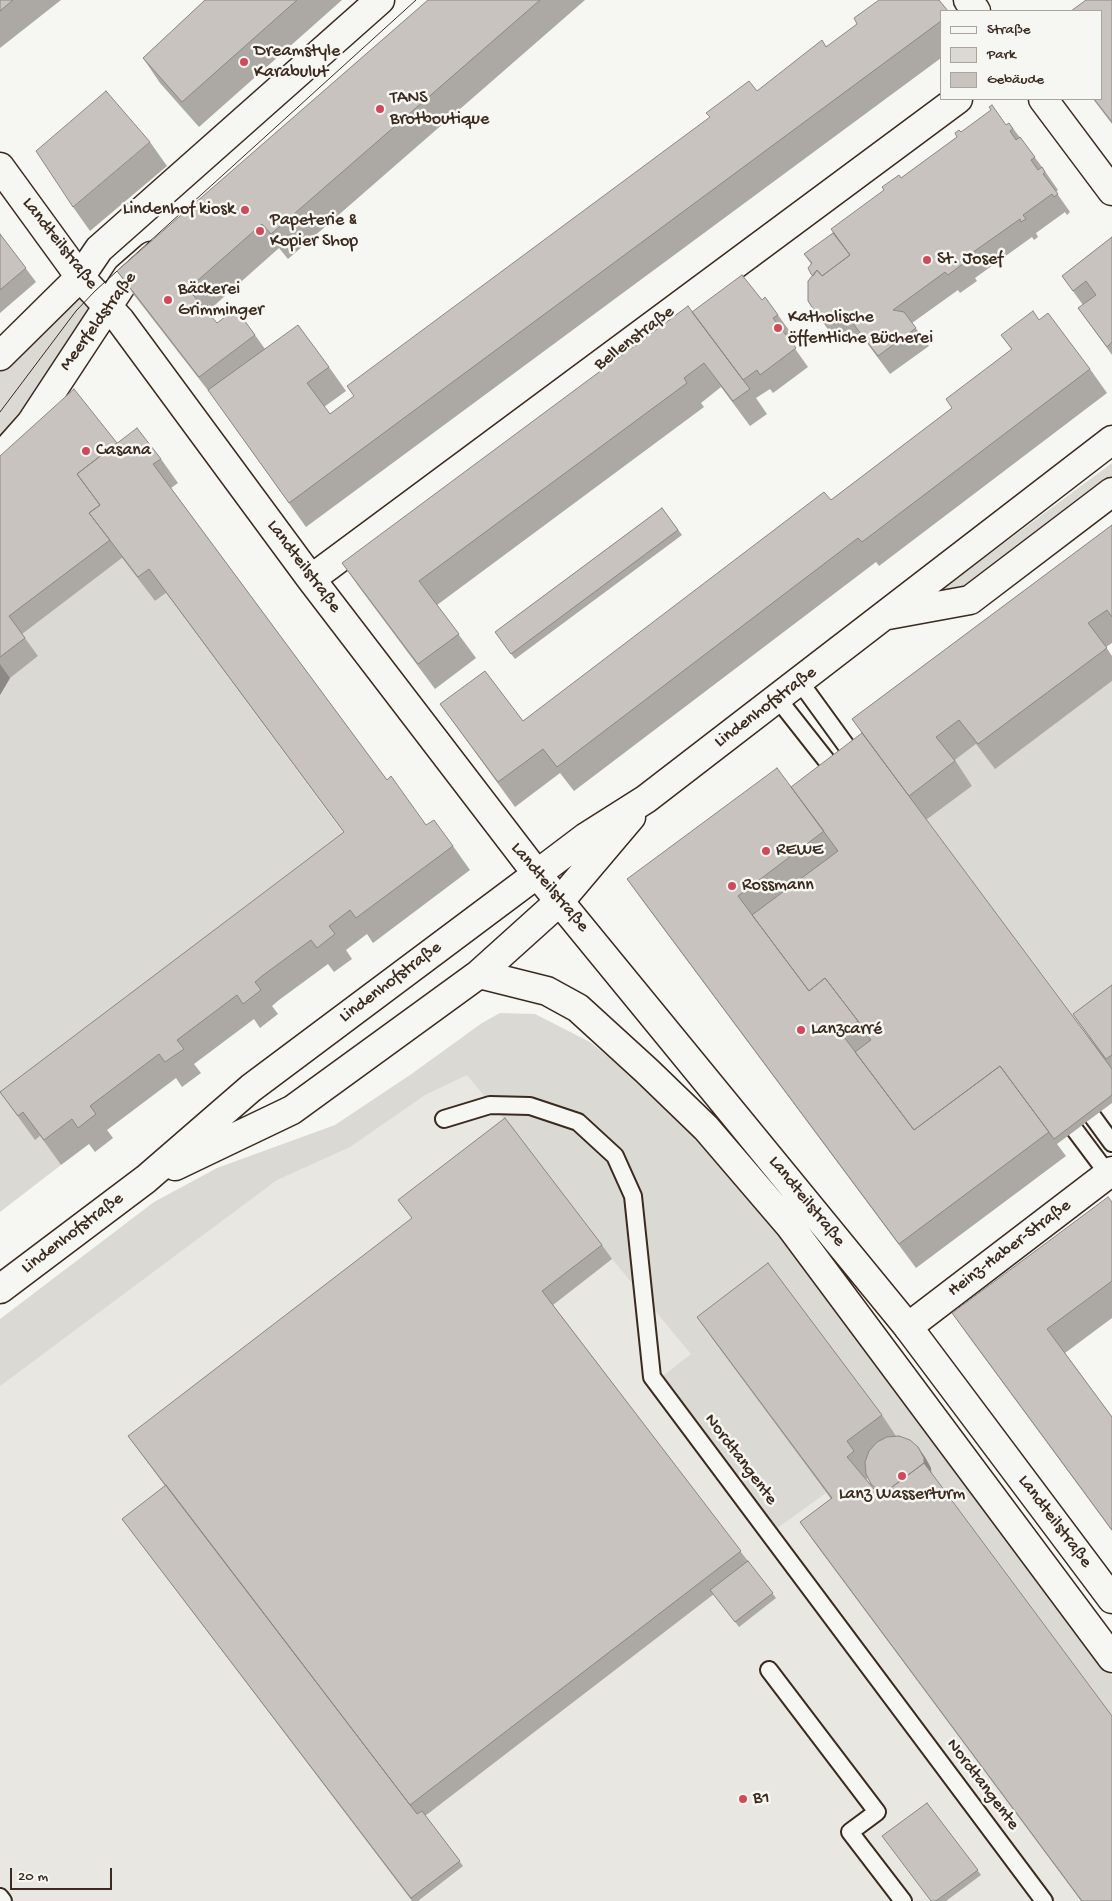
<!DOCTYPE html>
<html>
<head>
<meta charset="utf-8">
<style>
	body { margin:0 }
	#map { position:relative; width:1112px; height:1901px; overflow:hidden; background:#f6f6f2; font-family:"Gochi Hand",sans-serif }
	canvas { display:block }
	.legend { position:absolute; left:940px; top:10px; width:162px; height:90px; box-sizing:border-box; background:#f6f6f2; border:1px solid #aba49d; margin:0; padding:6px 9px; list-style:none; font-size:15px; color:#3b2a1e }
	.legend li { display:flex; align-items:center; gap:10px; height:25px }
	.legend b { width:25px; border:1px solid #aba49d }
	.scale { position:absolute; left:10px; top:1868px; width:102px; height:22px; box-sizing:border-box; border:2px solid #3b2a1e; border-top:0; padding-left:6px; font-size:15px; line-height:18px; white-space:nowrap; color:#3b2a1e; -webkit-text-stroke:4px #f6f6f2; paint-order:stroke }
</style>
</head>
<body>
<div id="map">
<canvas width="1112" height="1901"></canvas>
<ul class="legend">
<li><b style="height:6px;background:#f6f6f2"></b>Straße</li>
<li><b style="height:14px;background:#dad9d3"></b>Park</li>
<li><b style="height:14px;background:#c8c3be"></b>Gebäude</li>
</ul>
<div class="scale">20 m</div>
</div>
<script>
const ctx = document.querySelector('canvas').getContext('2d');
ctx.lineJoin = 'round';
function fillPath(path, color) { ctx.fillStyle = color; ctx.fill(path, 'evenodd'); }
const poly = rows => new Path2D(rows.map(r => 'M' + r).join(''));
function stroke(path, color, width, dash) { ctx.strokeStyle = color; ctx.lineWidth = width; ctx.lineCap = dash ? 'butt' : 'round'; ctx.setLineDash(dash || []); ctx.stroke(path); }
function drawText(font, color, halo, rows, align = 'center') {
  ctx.font = font + ' "Gochi Hand",sans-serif'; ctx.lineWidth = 5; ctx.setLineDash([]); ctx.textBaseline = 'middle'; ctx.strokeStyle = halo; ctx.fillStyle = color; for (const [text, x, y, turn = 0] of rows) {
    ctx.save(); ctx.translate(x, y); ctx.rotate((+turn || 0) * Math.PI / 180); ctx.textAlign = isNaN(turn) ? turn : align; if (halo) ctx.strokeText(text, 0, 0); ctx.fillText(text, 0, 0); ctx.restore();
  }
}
fillPath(poly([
	[487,1043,789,1285,1112,1901,0,1901,0,1382,275,1176]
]), '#e8e7e2');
fillPath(poly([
	[80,277,108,306,0,458,0,356],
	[1112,463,1112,480,966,590,930,598],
	[122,558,155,601,166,593,361,857,35,1140,40,1136,61,1165,0,1212,0,695,9,678,38,656,21,634],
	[1112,681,1112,1022,1090,1038,926,820,972,786,954,761,976,744,995,768],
	[500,1013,535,1014,590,1042,627,1072,679,1121,735,1178,805,1264,1112,1676,1112,1718,941,1488,714,1341,826,1493,776,1529,663,1376,691,1354,612,1259,515,1133,467,1075,425,1095,350,1147,277,1180,0,1386,0,1319,154,1202,217,1168,335,1125,410,1075,482,1023]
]), '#dad9d3');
const service = poly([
	[800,682,858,762],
	[778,699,830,765],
	[1063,1114,1108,1174],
	[1093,1117,1112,1143],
	[444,1119,490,1105,530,1106,578,1122,615,1156,633,1196,652,1377,1044,1901],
	[769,1670,877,1812,850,1832,903,1901],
	[0,1897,3,1901]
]);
const minor = poly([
	[968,0,976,11],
	[1043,99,1112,191],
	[0,167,80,277,120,320,311,579,537,874,586,837,646,799,1112,440],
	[0,356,80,277,99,249,380,0],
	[0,458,31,423,127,277,151,256],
	[311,579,958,99],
	[888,615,970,600,1112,492],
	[560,901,631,817],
	[908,1327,1112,1171]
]);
const tertiary = poly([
	[479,974,547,991,578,1008,647,1071,706,1128,790,1226,1112,1658],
	[175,1166,292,1110,479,974,560,901],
	[0,1289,146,1179,251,1088,537,874,908,1327,1112,1599]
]);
stroke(service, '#3b2a1e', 20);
stroke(minor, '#3b2a1e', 31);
stroke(tertiary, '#3b2a1e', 31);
stroke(service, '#f6f6f2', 16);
stroke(minor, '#f6f6f2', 28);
stroke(tertiary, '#f6f6f2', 28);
stroke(poly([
	[0,412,76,311,95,291,416,0]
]), '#3b2a1e', 1);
fillPath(poly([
	[0,0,61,0,0,48],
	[205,0,342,0,199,127,160,83,143,58],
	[428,0,585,0,288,259,279,248,207,312,217,323,255,335,265,349,329,367,346,391,324,407,330,414,757,91,826,46,941,11,941,58,306,527,210,393,134,295,117,271],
	[1112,0,1112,124,1093,99,1101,99],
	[1009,123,1042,167,1058,190,1056,192,1070,212,1067,215,1065,212,1036,233,1038,237,1034,240,1032,237,975,278,977,281,960,293,958,290,912,323,929,346,890,374,861,335,849,337,829,331,808,301,812,276,811,274,811,264,804,254,833,233,901,178,957,137,961,132,1006,125],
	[150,142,167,166,90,231,73,207],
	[0,234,36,282,0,313],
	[1112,237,1112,355,1078,308,1083,305,1062,276],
	[762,300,778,315,791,333,786,336,808,367,773,393,770,389,756,398,767,414,750,426,721,387,701,403,704,407,437,605,476,658,435,689,359,587,342,563,692,312],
	[1039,320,1090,369,1107,393,879,566,876,562,574,791,560,773,515,807,440,704,523,721,831,500,952,408,1012,350,1001,335],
	[117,443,161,459,178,483,171,488,387,780,426,825,453,846,470,870,373,943,367,934,346,950,352,959,334,972,328,964,279,1000,272,1006,278,1014,260,1028,254,1019,194,1064,201,1073,182,1087,176,1078,107,1130,113,1138,95,1152,89,1144,61,1165,40,1136,35,1140,0,1092,344,833,166,593,155,601,122,558,22,634,38,656,10,678,0,695,0,456],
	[662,508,682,535,515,659,495,632],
	[1112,525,1112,643,1106,647,1112,656,1112,681,995,769,976,744,955,760,972,786,926,820,1096,1047,1073,1014,1112,985,1112,1103,1057,1144,1066,1156,916,1268,645,904,627,879,869,743,852,719],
	[1112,1202,1112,1318,1065,1353,1112,1417,1112,1531,969,1337,952,1313],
	[602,1245,612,1259,553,1305,776,1598,739,1627,714,1594,425,1816,463,1866,418,1901,412,1901,122,1519,165,1486,128,1436],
	[697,1317,882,1415,896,1436,925,1457,931,1468,931,1473,1112,1901,1081,1901,817,1546,800,1522,831,1499,714,1341],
	[868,1478,871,1484,880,1496,866,1479],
	[927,1803,981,1875,946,1901,931,1901]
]), '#aca8a3');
fillPath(poly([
	[0,664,10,678,0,695],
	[918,1447,925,1457,931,1468,932,1479,920,1499]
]), '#8c8885');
const building = poly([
	[0,0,13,0,0,11,0,0],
	[205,0,297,0,182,102,143,58,205,0],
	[428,0,540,0,271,234,262,224,188,289,217,323,236,309,255,335,199,377,117,271,428,0],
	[879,0,939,0,948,11,941,11,941,21,289,503,208,390,298,325,329,367,307,383,330,414,354,396,347,386,710,117,706,113,749,81,757,91,822,40,826,47,857,24,854,18,879,0],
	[1086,0,1112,0,1112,122,1094,99,1101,99,1101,11,1071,11,1086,0],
	[106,91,150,142,73,207,36,151,106,91],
	[992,105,1006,125,1009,123,1013,129,1010,131,1016,140,1020,137,1035,157,1031,160,1038,170,1042,167,1045,172,1043,174,1058,194,1054,197,1052,194,1023,215,1026,219,1021,222,1020,219,962,260,964,263,948,275,945,272,893,310,904,312,916,328,878,356,848,317,836,319,816,313,808,301,808,281,817,270,822,276,850,255,831,229,884,190,882,187,899,175,901,178,957,137,955,133,959,130,961,132,991,110,989,107,992,105],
	[833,233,850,255,822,276,817,270,813,276,811,274,808,268,812,263,804,254,833,233],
	[0,234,26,268,0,290,0,234],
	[1112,237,1112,342,1107,347,1078,308,1096,295,1086,281,1073,291,1062,276,1112,237],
	[742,275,762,300,765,297,778,315,773,318,796,348,760,375,757,370,743,380,692,312,742,275],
	[688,306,750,389,733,401,704,363,684,378,687,383,419,581,459,634,418,664,342,563,688,306],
	[1033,311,1039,320,1048,313,1090,369,862,542,858,538,557,767,543,749,498,782,440,704,485,671,523,721,824,492,831,500,952,408,946,399,1012,349,1001,335,1033,311],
	[74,389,117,443,77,474,100,505,89,513,110,540,9,616,25,638,0,657,0,456,74,389],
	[137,428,161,459,153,464,387,780,391,776,426,825,434,820,453,846,356,918,350,910,329,926,335,934,317,948,311,940,262,976,255,982,261,990,243,1004,237,995,177,1040,184,1049,165,1062,159,1054,90,1106,96,1114,78,1128,72,1119,44,1140,23,1112,18,1116,0,1092,344,832,149,569,138,577,89,513,100,505,77,474,137,428],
	[662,508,678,530,511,654,495,632,662,508],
	[1112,525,1112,617,1107,610,1088,623,1107,648,978,744,959,720,936,737,955,761,909,796,852,719,1112,525],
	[862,733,1112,1069,1112,1095,1054,1139,1000,1066,914,1130,855,1052,871,1040,858,1021,825,978,809,991,752,915,838,851,791,787,862,733],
	[777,768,824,831,738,896,809,991,825,978,858,1021,841,1033,914,1130,1000,1066,1049,1132,899,1244,627,879,777,768],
	[1112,985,1112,1055,1106,1059,1073,1014,1112,985],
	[505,1118,602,1245,542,1291,741,1551,410,1805,128,1436,412,1218,398,1200,505,1118],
	[1108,1197,1112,1202,1112,1281,1047,1329,1112,1417,1112,1530,952,1313,1108,1197],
	[768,1263,882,1415,847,1441,854,1451,847,1457,880,1496,924,1463,1112,1716,1112,1901,1082,1901,800,1522,832,1498,697,1317,768,1263],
	[899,1436,910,1440,918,1447,924,1458,924,1464,924,1463,884,1493,880,1492,871,1484,866,1474,865,1462,869,1451,877,1442,887,1437,899,1436],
	[166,1485,417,1814,422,1811,460,1861,411,1898,122,1519,166,1485],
	[748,1561,773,1593,735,1622,710,1590,748,1561],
	[927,1803,978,1870,936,1901,931,1901,882,1836,927,1803]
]);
fillPath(building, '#c8c3be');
stroke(building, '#8c8885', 1);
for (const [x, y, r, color] of [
	[244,62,5,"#d1495b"],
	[380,109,5,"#d1495b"],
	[245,210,5,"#d1495b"],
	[260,231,5,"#d1495b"],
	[927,260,5,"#d1495b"],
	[168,300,5,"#d1495b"],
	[778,328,5,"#d1495b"],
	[86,451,5,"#d1495b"],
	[766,851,5,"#d1495b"],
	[732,886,5,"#d1495b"],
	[801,1030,5,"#d1495b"],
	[902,1476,5,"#d1495b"],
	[743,1799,5,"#d1495b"]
]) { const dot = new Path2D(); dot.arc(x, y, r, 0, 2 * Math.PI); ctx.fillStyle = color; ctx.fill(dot); stroke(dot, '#f6f6f2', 2); }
drawText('18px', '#3b2a1e', '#f6f6f2', [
	["Dreamstyle",254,52],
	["Karabulut",254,73],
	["TANS",390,99],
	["Brotboutique",390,120],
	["Lindenhof kiosk",235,210,"right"],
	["Papeterie &",270,221],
	["Kopier Shop",270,242],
	["St. Josef",937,260],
	["Bäckerei",178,290],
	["Grimminger",178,311],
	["Katholische",788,318],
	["öffentliche Bücherei",788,339],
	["Casana",96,451],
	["REWE",776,851],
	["Rossmann",742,886],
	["Lanzcarré",811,1030],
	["Lanz Wasserturm",902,1495,"center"],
	["B1",753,1799]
], 'left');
drawText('18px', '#3b2a1e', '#f6f6f2', [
	["Landteilstraße",59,244,52],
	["Meerfeldstraße",99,322,-54],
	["Bellenstraße",635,339,-37],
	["Landteilstraße",303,567,53],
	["Lindenhofstraße",766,708,-37],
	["Landteilstraße",549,888,50],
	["Lindenhofstraße",391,983,-37],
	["Landteilstraße",806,1202,51],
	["Lindenhofstraße",73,1234,-37],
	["Heinz-Haber-Straße",1010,1249,-37],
	["Nordtangente",740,1460,53],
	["Landteilstraße",1054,1522,53],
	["Nordtangente",982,1785,53]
]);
</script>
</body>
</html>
